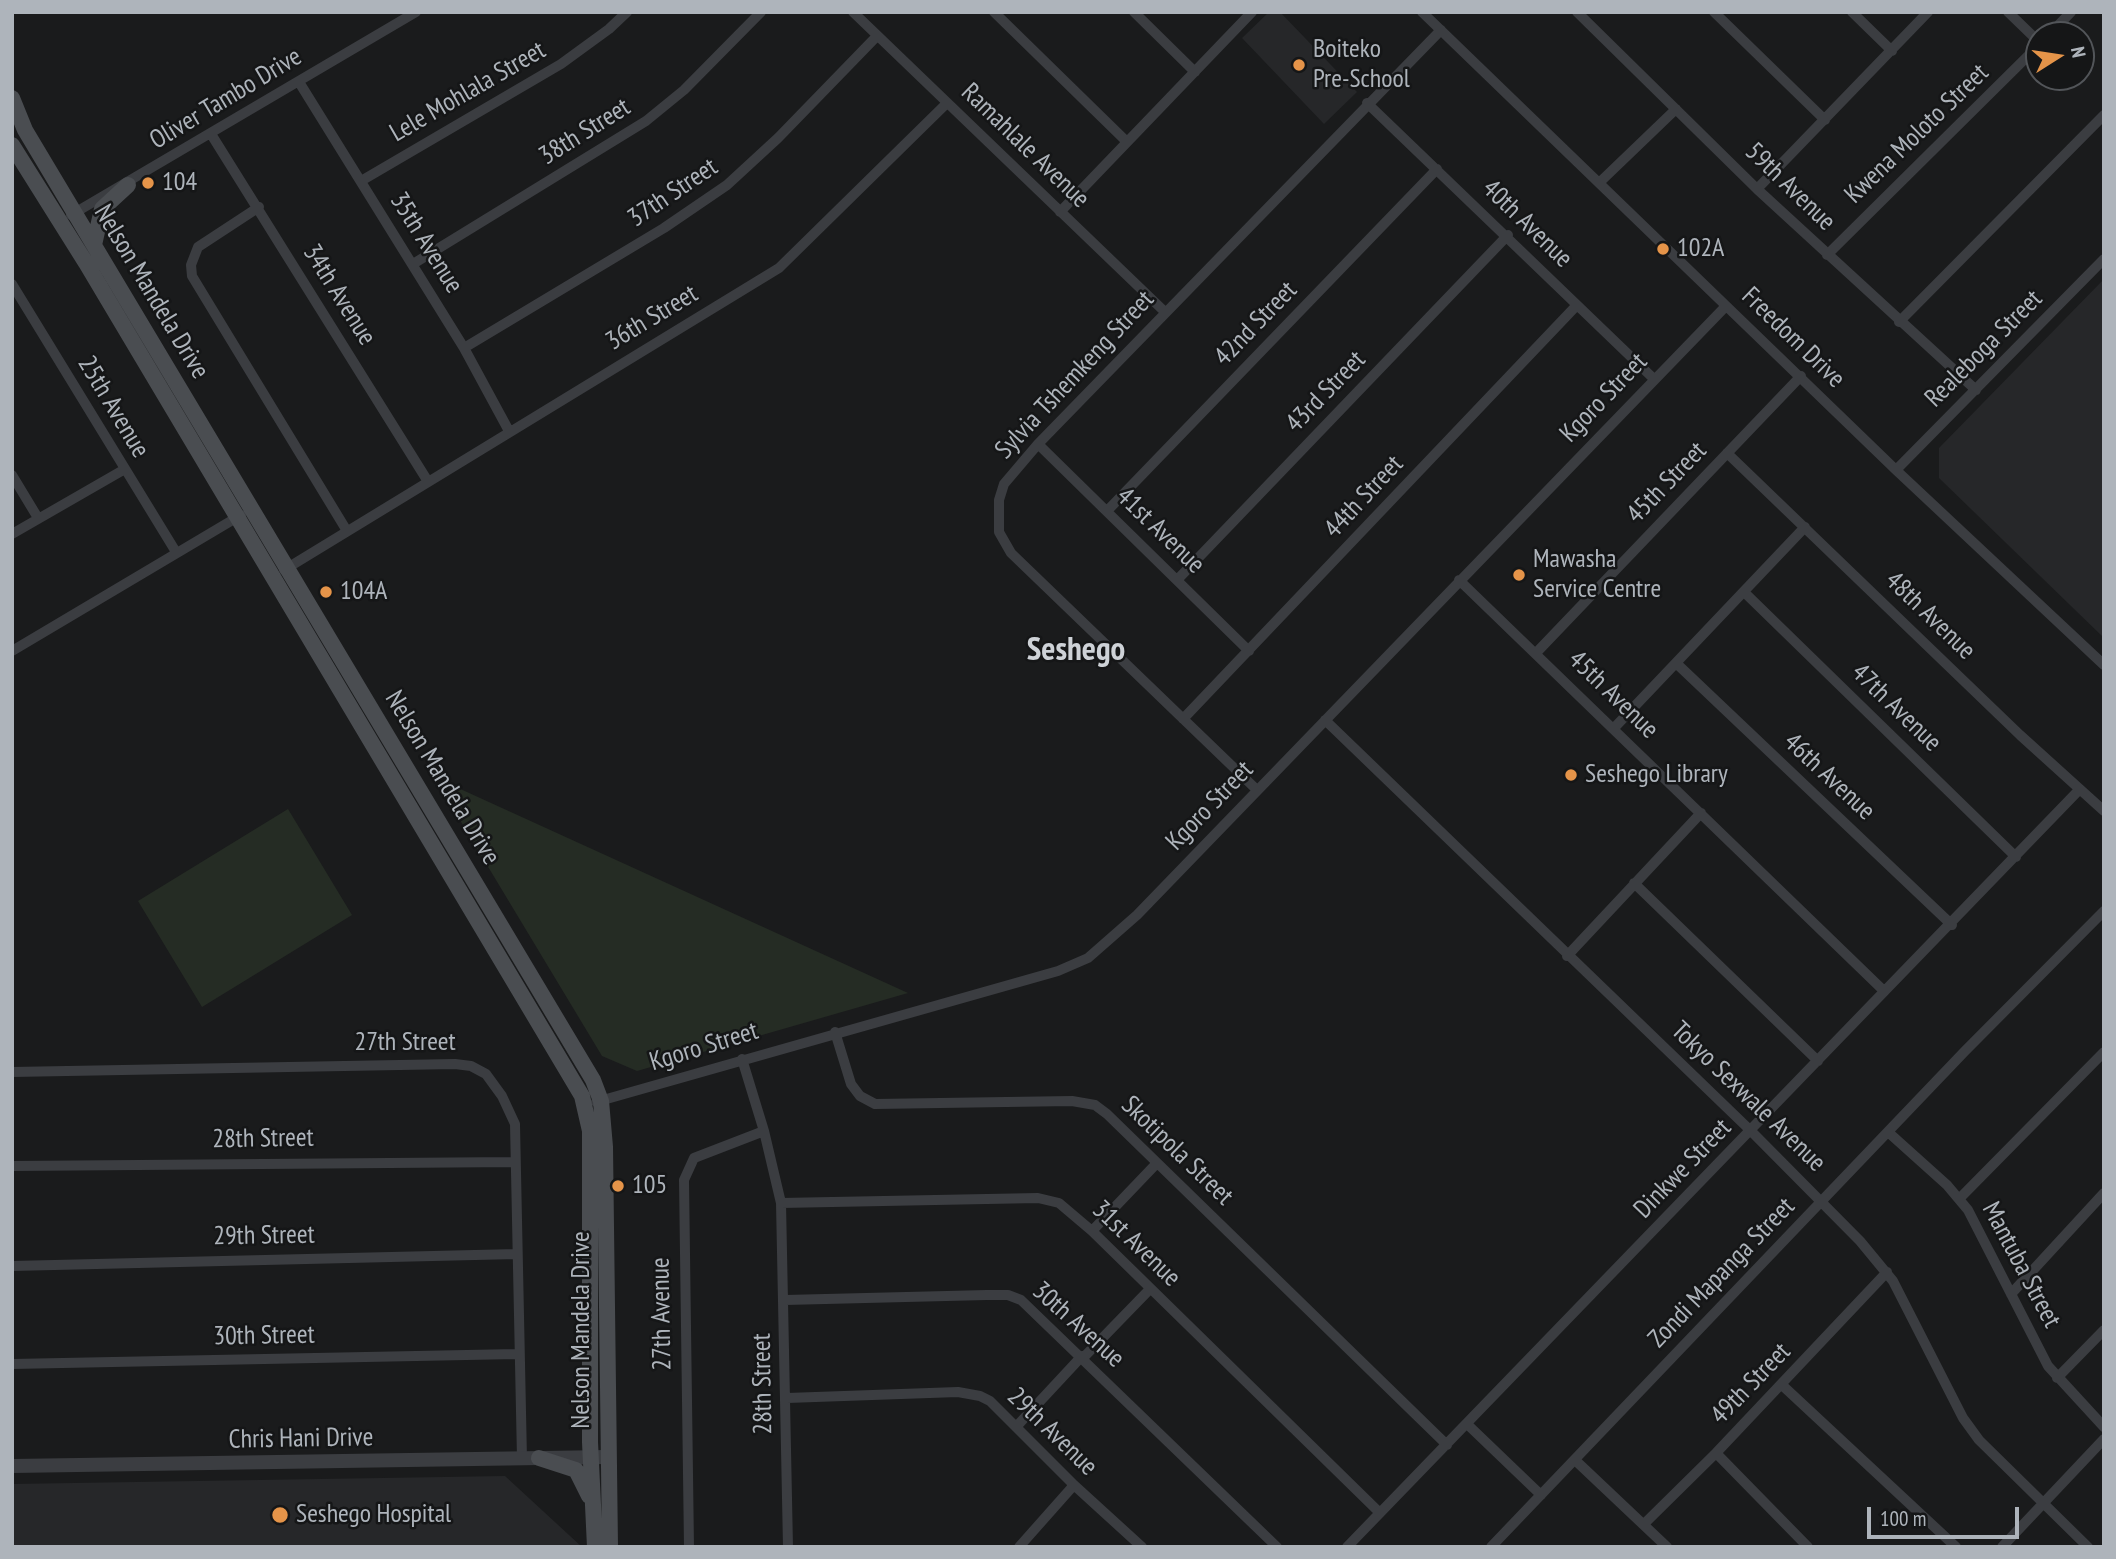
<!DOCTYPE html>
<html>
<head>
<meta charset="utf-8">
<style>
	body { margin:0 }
	#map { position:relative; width:2116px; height:1559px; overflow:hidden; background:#1a1b1c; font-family:"PT Sans Narrow",sans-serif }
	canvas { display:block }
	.frame { position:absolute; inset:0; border:14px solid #aeb4bb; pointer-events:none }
	.north { position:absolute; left:2025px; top:21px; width:70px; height:70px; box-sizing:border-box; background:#151617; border:2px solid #525559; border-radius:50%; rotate:78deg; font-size:19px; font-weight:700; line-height:28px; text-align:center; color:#aeb4bb }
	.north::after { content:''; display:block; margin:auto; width:24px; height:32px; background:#e59449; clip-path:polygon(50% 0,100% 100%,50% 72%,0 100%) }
	.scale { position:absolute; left:1867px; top:1507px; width:152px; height:32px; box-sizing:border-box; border:4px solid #aeb4bb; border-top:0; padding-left:9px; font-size:21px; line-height:24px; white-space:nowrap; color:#aeb4bb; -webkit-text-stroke:5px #151617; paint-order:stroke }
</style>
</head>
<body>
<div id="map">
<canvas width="2116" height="1559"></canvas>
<div class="frame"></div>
<div class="north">N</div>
<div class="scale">100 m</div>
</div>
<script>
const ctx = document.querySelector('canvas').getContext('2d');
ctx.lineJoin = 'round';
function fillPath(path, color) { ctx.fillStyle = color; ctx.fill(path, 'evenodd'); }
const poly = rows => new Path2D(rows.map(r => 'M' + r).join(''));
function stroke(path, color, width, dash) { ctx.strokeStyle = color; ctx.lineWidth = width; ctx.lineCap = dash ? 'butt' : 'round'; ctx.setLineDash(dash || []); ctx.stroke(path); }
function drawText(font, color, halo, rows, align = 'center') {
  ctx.font = font + ' "PT Sans Narrow",sans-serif'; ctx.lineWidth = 5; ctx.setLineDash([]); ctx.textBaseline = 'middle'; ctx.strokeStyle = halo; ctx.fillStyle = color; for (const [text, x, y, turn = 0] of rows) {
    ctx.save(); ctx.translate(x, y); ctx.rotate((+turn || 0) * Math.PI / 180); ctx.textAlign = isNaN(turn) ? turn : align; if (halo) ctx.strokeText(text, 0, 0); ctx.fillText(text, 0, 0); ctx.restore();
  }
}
fillPath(poly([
	[1269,12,1280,12,1357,92,1324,124,1242,38],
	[2104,279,2104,638,1939,478,1939,448],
	[505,1476,582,1547,12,1547,12,1484]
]), '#262729');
fillPath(poly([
	[434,777,908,993,637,1071,602,1056],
	[288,809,352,915,202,1007,138,901]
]), '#252c24');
stroke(poly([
	[853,12,1165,312],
	[994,12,1126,141],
	[1134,12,1195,72],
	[1422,12,1896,470,2104,665],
	[1577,12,1757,189,1976,390],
	[1714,12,1825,120],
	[1852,12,1892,51],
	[2008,12,2039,42],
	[2049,35,2071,12],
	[299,82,464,348,509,431],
	[1367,103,1654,379],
	[211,134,427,480],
	[361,181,561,64,609,29,627,12],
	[1600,182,1676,109],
	[1757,189,1928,12],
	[259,207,198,247,191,265,192,276,347,531],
	[1060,212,1252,12],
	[71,215,416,12],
	[1827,255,2039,45],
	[413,264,646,121,684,90,761,12],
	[12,284,176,552],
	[1899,322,2104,115],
	[464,348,664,228,727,185,778,138,877,36],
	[1038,444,1249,651],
	[1727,453,2020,735,2104,811],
	[1896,470,2104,259],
	[12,475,38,518],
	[1107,511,1437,169],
	[12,534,125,469],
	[284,570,779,268,947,103],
	[1178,579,1508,235],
	[1459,580,1884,991],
	[1744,592,2016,857],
	[12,651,241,515],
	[1536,653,1801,376],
	[1676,663,1952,925],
	[1183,719,1577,305],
	[1325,720,1751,1131,1860,1241,1893,1281,1963,1418,1979,1440,2088,1547],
	[1615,727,1805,527],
	[1257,790,1011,553,999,532,999,500,1004,484,1038,444,1441,30],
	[1634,883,1818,1061],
	[1567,956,1701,813],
	[835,1032,851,1084,860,1096,875,1104,1072,1101,1095,1105,1107,1114,1447,1445],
	[742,1059,764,1131,781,1203,788,1547],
	[12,1072,455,1064,471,1066,486,1074,502,1096,515,1124,522,1459],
	[596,1102,1058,971,1088,958,1137,915,1726,306],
	[1888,1132,1947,1185,1968,1210,2048,1366,2104,1427],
	[12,1166,515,1162],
	[1959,1199,2104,1052],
	[781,1203,1038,1198,1059,1203,1092,1231,1380,1513],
	[1092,1231,1157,1163],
	[12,1266,517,1254],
	[2011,1294,2104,1193],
	[785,1300,987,1295,1008,1295,1021,1300,1277,1547],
	[1083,1358,1150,1289],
	[12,1364,517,1354],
	[2057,1378,2104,1330],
	[1782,1385,1956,1547],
	[787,1398,958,1392,980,1396,990,1401,1074,1485,1142,1547],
	[1467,1424,1541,1495],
	[1016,1427,1082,1356],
	[1716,1453,1808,1547],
	[1575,1460,1667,1547],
	[1644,1524,1716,1453,1887,1272],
	[689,1547,684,1180,694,1158,764,1131],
	[1019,1547,1074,1485],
	[1347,1547,2079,790],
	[1491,1547,1965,1051,2104,911],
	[2002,1547,2104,1439]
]), '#3b3d41', 10);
stroke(poly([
	[12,1466,607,1457]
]), '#3b3d41', 14);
stroke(poly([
	[12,98,25,130,593,1080,601,1101,605,1147,610,1547],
	[12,145,86,263,582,1096,590,1131,590,1442,595,1547],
	[94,245,102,209,128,185],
	[539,1458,576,1470,589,1496]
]), '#4a4d51', 16);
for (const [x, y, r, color] of [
	[1299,65,7,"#e59449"],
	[148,183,7,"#e59449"],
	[1663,249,7,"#e59449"],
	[1519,575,7,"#e59449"],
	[326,592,7,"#e59449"],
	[1571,775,7,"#e59449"],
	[618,1186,7,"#e59449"],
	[280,1515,9,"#e59449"]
]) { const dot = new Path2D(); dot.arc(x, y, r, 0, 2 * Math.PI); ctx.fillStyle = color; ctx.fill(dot); stroke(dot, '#151617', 2.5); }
drawText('26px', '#aeb4bb', '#151617', [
	["Boiteko",1313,50],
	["Pre-School",1313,80],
	["104",162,183],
	["102A",1677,249],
	["Mawasha",1533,560],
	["Service Centre",1533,590],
	["104A",340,592],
	["Seshego Library",1585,775],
	["105",632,1186],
	["Seshego Hospital",296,1515]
], 'left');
drawText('26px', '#aeb4bb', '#151617', [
	["Lele Mohlala Street",468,92,-30],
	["Oliver Tambo Drive",226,99,-31],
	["38th Street",585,132,-32],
	["Kwena Moloto Street",1917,134,-44],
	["Ramahlale Avenue",1025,146,44],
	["59th Avenue",1790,187,44],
	["37th Street",673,193,-34],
	["40th Avenue",1527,224,44],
	["35th Avenue",426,243,58],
	["Nelson Mandela Drive",151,292,59],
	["34th Avenue",339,295,58],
	["36th Street",652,318,-31],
	["42nd Street",1256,324,-46],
	["Freedom Drive",1793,338,44],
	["Realeboga Street",1984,349,-45],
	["Sylvia Tshemkeng Street",1075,375,-47],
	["43rd Street",1326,392,-46],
	["Kgoro Street",1604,398,-46],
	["25th Avenue",113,407,59],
	["45th Street",1667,483,-46],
	["44th Street",1364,497,-47],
	["41st Avenue",1160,531,44],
	["48th Avenue",1930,616,44],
	["45th Avenue",1613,695,44],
	["47th Avenue",1896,708,44],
	["46th Avenue",1829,777,43],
	["Nelson Mandela Drive",442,778,59],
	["Kgoro Street",1210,806,-46],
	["27th Street",405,1043],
	["Kgoro Street",704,1047,-17],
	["Tokyo Sexwale Avenue",1748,1097,44],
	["28th Street",263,1139,-1],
	["Skotipola Street",1177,1151,44],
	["Dinkwe Street",1683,1169,-46],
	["29th Street",264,1236,-1],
	["31st Avenue",1136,1244,44],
	["Mantuba Street",2021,1265,62],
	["Zondi Mapanga Street",1722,1273,-46],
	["27th Avenue",662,1314,-91],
	["30th Avenue",1078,1325,42],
	["Nelson Mandela Drive",582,1330,-90],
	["30th Street",264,1336,-1],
	["28th Street",763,1384,-91],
	["49th Street",1751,1384,-46],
	["29th Avenue",1052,1432,44],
	["Chris Hani Drive",301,1439,-1]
]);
drawText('bold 33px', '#ced2d7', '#151617', [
	["Seshego",1076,651]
]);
</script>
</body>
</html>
